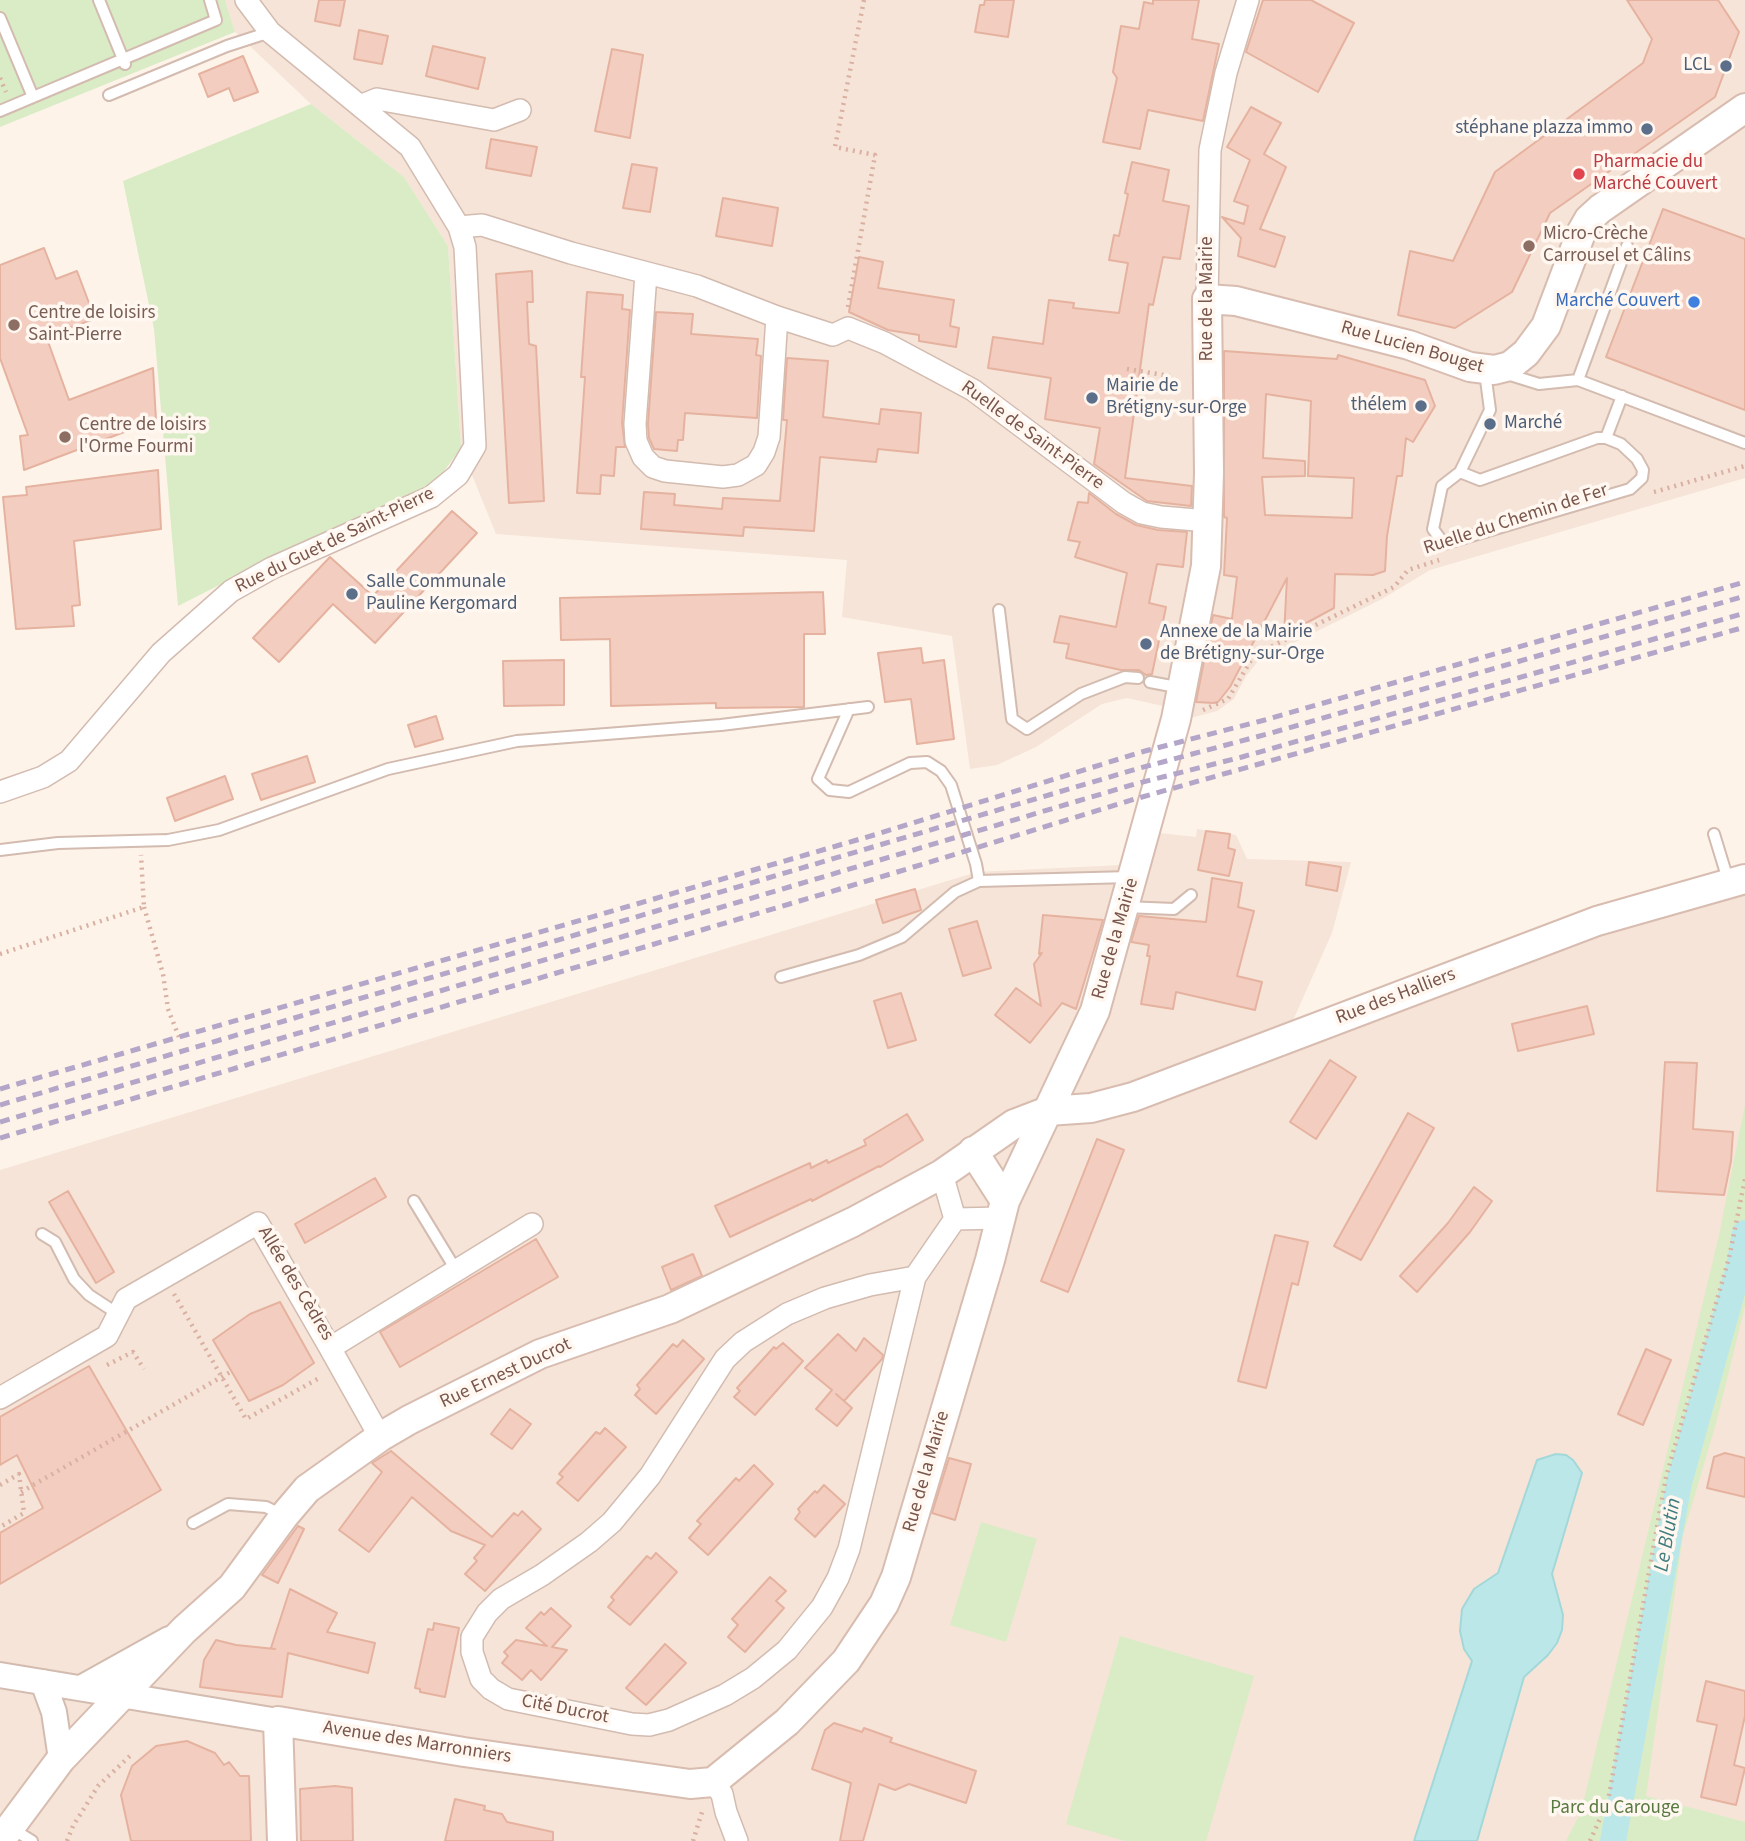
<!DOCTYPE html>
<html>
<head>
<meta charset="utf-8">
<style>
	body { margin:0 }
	canvas { display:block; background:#fdf3e9 }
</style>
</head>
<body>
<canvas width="1745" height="1841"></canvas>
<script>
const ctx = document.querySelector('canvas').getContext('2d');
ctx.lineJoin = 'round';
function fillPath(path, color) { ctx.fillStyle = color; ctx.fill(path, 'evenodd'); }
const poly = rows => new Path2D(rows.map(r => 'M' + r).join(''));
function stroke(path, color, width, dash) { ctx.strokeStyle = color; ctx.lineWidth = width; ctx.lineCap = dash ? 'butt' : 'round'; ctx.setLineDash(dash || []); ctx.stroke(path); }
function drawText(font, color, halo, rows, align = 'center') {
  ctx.font = font + ' "Source Sans 3",sans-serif'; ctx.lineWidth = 7; ctx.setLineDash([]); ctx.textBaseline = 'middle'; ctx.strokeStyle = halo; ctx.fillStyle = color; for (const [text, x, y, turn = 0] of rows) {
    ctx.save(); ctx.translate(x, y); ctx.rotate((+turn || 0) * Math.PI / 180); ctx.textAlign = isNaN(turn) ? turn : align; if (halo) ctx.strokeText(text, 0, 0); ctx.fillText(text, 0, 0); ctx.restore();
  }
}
fillPath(poly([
	[225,0,1745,0,1745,478,1430,570,1382,599,1259,660,1246,676,1234,699,1217,711,1160,726,1163,706,1127,698,1102,704,1036,747,997,765,970,769,952,636,842,617,847,560,496,534,461,448,448,246,404,177,311,104,235,32],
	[1197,829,1236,835,1247,859,1351,862,1332,933,1290,1027,1745,868,1745,1841,0,1841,0,1170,977,872,1121,865,1131,830,1196,837]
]), '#f5e4d7');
fillPath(poly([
	[0,0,225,0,235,32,0,127],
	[311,104,404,177,448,246,461,448,436,482,255,567,178,606,154,329,123,181],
	[1745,1105,1745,1306,1717,1420,1683,1535,1646,1796,1745,1822,1745,1841,1566,1841,1581,1812,1719,1235],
	[981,1522,1037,1539,1006,1642,950,1625],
	[1120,1636,1254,1676,1206,1841,1125,1841,1066,1824]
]), '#daecc6');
const water = poly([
	[1556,1454,1566,1455,1573,1460,1582,1473,1552,1574,1563,1615,1562,1630,1557,1643,1548,1655,1524,1677,1477,1841,1414,1841,1472,1661,1464,1649,1460,1631,1462,1609,1474,1589,1498,1573,1537,1460,1556,1454]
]);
fillPath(water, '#bce7e8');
stroke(water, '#a2d8da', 2);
stroke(poly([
	[1613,1841,1679,1483,1739,1267,1745,1233]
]), '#bce7e8', 26);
const building = poly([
	[319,0,345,0,340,26,315,21,319,0],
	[985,0,1014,0,1008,37,975,32,980,5,984,5,985,0],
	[1153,0,1199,0,1192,39,1219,44,1203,121,1148,110,1140,149,1103,142,1117,78,1113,72,1121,26,1139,29,1144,2,1153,4,1153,0],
	[1263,0,1311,0,1354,23,1318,92,1246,52,1263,0],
	[1627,0,1718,0,1739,32,1715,97,1550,213,1512,292,1455,328,1398,315,1410,251,1453,261,1495,172,1643,63,1652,39,1627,0],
	[359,30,388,36,382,64,354,59,359,30],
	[433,46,485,58,478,89,426,76,433,46],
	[612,49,643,55,630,138,595,131,612,49],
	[243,56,258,92,234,101,229,88,208,97,199,74,243,56],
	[1251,107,1281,123,1264,154,1286,167,1260,229,1285,237,1275,267,1238,256,1241,238,1222,217,1244,224,1248,206,1234,201,1250,160,1227,147,1251,107],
	[491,139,537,147,531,176,486,168,491,139],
	[1132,162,1169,170,1163,201,1189,206,1180,259,1163,257,1153,305,1149,304,1125,478,1192,486,1191,506,1147,501,1094,464,1100,428,1045,419,1051,378,988,368,993,337,1043,344,1049,300,1074,303,1073,308,1119,313,1128,263,1109,260,1114,235,1119,236,1128,194,1125,193,1132,162],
	[632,164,657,168,650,212,623,208,632,164],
	[723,198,778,208,772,246,716,236,723,198],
	[1663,209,1745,239,1745,410,1606,357,1663,209],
	[44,248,56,279,77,271,95,319,46,336,69,400,153,368,156,420,24,470,20,436,28,435,0,358,0,265,44,248],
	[859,257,883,262,878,288,954,300,950,326,959,328,956,347,919,341,919,335,888,330,849,312,859,257],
	[532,271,533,302,527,302,529,344,536,346,544,501,509,503,496,274,532,271],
	[587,292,623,295,622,309,630,310,622,423,625,447,616,447,614,476,601,475,600,494,577,493,585,377,581,377,587,292],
	[656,312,693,314,691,334,758,339,756,355,761,356,757,418,685,413,683,440,678,440,677,451,654,449,649,438,648,424,656,312],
	[1224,351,1337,359,1338,355,1425,380,1435,406,1413,442,1406,438,1402,476,1397,476,1387,536,1385,571,1373,575,1335,574,1334,608,1284,635,1287,578,1230,687,1218,702,1213,703,1196,702,1213,615,1232,619,1237,577,1224,575,1227,518,1224,517,1224,351],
	[1266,394,1311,401,1308,476,1354,478,1352,518,1265,515,1262,477,1305,476,1305,461,1263,458,1266,394],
	[787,358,828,361,823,417,879,424,881,409,921,413,918,453,878,449,876,462,820,457,814,531,744,527,743,536,641,529,644,492,675,494,674,505,722,509,723,498,780,501,787,420,783,420,787,358],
	[158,470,161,529,74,541,80,605,72,606,74,626,16,629,3,497,27,495,26,487,158,470],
	[1089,493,1116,514,1136,525,1158,530,1187,532,1183,567,1157,564,1149,603,1166,607,1152,674,1146,675,1139,670,1121,670,1066,658,1069,644,1054,642,1060,616,1116,627,1127,573,1075,557,1080,542,1068,540,1078,502,1088,503,1089,493],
	[452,511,477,533,375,643,333,604,279,662,253,638,330,557,373,596,452,511],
	[823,592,825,634,804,634,804,707,716,708,716,703,611,706,610,639,561,640,560,598,823,592],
	[921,648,923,663,944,660,954,739,917,744,911,699,885,702,878,653,921,648],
	[564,660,564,705,504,706,503,661,564,660],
	[436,716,443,739,415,747,408,725,436,716],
	[307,756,315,782,261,800,252,774,307,756],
	[225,776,233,799,175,821,167,798,225,776],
	[1206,831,1230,834,1228,848,1235,850,1229,876,1198,870,1206,831],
	[1309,862,1341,867,1337,891,1306,885,1309,862],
	[1212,878,1242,883,1238,907,1254,911,1237,976,1262,982,1255,1010,1176,992,1173,1009,1141,1004,1150,956,1147,956,1149,945,1131,942,1139,916,1206,922,1212,878],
	[915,889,921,910,883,923,876,900,915,889],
	[1043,915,1103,920,1076,1009,1062,1003,1030,1043,995,1015,1016,988,1041,1006,1034,964,1042,953,1039,954,1043,915],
	[977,921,991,968,963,976,949,929,977,921],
	[901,993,916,1040,888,1048,874,1001,901,993],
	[1587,1006,1594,1034,1518,1051,1512,1024,1587,1006],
	[1330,1060,1356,1077,1316,1139,1290,1122,1330,1060],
	[1665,1062,1697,1063,1693,1129,1733,1132,1731,1161,1724,1195,1657,1191,1665,1062],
	[1408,1113,1434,1128,1361,1260,1334,1246,1408,1113],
	[907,1114,923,1140,880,1167,879,1166,812,1201,811,1199,730,1237,715,1206,810,1163,811,1168,827,1160,828,1163,866,1145,864,1140,907,1114],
	[1097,1139,1124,1150,1068,1292,1041,1281,1097,1139],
	[375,1178,386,1197,305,1243,295,1224,375,1178],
	[1474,1187,1492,1201,1470,1232,1417,1292,1400,1276,1448,1223,1474,1187],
	[68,1191,114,1272,96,1283,49,1202,68,1191],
	[1275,1235,1308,1242,1298,1285,1292,1283,1266,1388,1238,1381,1275,1235],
	[536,1239,558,1277,400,1367,380,1332,536,1239],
	[693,1254,702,1276,671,1290,662,1267,693,1254],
	[280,1302,314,1363,283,1385,249,1401,213,1340,250,1314,280,1302],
	[838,1334,856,1351,864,1338,883,1355,882,1359,844,1401,836,1394,852,1408,837,1426,816,1409,832,1390,805,1368,838,1334],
	[683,1340,704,1359,656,1414,635,1395,640,1389,637,1385,673,1344,677,1347,683,1340],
	[783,1343,803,1361,755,1415,734,1397,740,1391,737,1388,774,1347,776,1349,783,1343],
	[1646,1349,1671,1360,1643,1425,1618,1414,1646,1349],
	[89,1366,161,1490,0,1584,0,1533,43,1508,17,1455,0,1465,0,1417,89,1366],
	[510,1409,531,1424,512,1449,491,1434,510,1409],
	[605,1428,626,1447,578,1501,557,1483,563,1477,559,1474,596,1432,600,1434,605,1428],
	[391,1451,492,1537,514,1513,518,1516,522,1511,541,1529,485,1591,465,1574,477,1561,474,1558,485,1545,451,1531,412,1497,369,1552,339,1530,382,1472,372,1463,391,1451],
	[1725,1453,1745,1458,1745,1497,1707,1488,1714,1457,1725,1453],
	[949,1458,971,1464,955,1520,932,1513,949,1458],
	[754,1465,773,1484,708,1555,689,1538,701,1524,697,1521,736,1478,739,1481,754,1465],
	[824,1485,845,1504,815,1537,795,1519,800,1512,798,1509,815,1491,817,1493,824,1485],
	[298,1526,304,1529,278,1583,262,1575,298,1526],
	[656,1553,677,1572,630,1625,608,1607,614,1600,611,1597,647,1556,651,1559,656,1553],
	[770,1577,786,1591,776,1601,784,1608,745,1652,728,1637,738,1625,732,1619,770,1577],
	[290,1589,337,1613,327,1632,375,1643,368,1673,288,1653,282,1697,200,1687,204,1660,216,1640,236,1645,275,1649,271,1648,290,1589],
	[551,1608,571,1626,552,1647,567,1650,541,1680,531,1670,522,1680,502,1663,508,1656,504,1652,516,1640,547,1646,526,1628,541,1612,544,1615,551,1608],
	[434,1623,459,1628,445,1697,420,1692,420,1689,415,1688,428,1629,433,1630,434,1623],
	[665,1644,686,1663,646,1705,626,1688,665,1644],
	[1706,1681,1745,1691,1745,1716,1734,1765,1745,1768,1736,1805,1701,1797,1717,1725,1697,1721,1706,1681],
	[834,1723,862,1732,864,1728,892,1738,890,1742,976,1771,966,1803,909,1784,895,1790,879,1784,863,1841,840,1841,851,1783,812,1769,825,1730,834,1723],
	[187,1741,215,1753,224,1765,229,1762,240,1776,249,1776,251,1841,131,1841,121,1795,132,1766,156,1746,187,1741],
	[335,1786,352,1788,353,1841,301,1841,300,1789,335,1786],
	[455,1799,485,1806,484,1810,502,1814,507,1822,553,1832,553,1841,445,1841,455,1799]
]);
fillPath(building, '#f3cec0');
stroke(building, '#e6b2a0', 2);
const service = poly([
	[99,0,125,64],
	[0,18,33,97],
	[109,95,227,46,270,32],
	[0,111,216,20,210,0],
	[1507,374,1539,384,1578,380,1745,443],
	[1578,380,1627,246],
	[1606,438,1622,396],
	[1460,472,1480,480,1597,438,1606,438,1621,444,1637,459,1643,470,1642,478,1630,489,1444,544,1433,529,1442,486,1460,472,1490,410,1485,372],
	[999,610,1012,719,1027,729,1081,694,1125,677,1138,678],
	[1150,682,1182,688],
	[849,709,818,779,830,790,849,792,910,763,927,762,941,771,951,785,976,864,979,881],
	[1714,834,1729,883],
	[0,850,58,843,168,840,219,830,388,769,517,741,721,725,868,707],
	[1125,907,1174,909,1191,895],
	[781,977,859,955,902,937,955,892,979,881,1130,877],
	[414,1201,456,1270],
	[42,1234,55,1242,74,1279,89,1295,118,1314],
	[193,1523,228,1504,266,1507,282,1515],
	[11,1828,32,1841]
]);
const minor = poly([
	[360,106,377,99,494,120,520,110],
	[459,227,482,225,571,253,697,286,777,317,833,335,848,328,885,343,973,390,1124,503,1142,513,1161,517,1208,521],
	[646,274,635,424,636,441,643,457,653,467,665,471,723,477,738,475,756,465,764,452,769,437,777,317],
	[1207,299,1210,150,1226,73,1248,0],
	[0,792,43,777,69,761,161,653,231,591,272,568,431,497,458,475,475,446,465,247,459,227,410,147,270,32,246,0],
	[942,1174,955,1219],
	[955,1219,1001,1218],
	[915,1277,870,1285,825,1298,787,1314,743,1342,725,1359,650,1476,612,1522,589,1542,542,1575,501,1599,487,1613,472,1637,472,1652,481,1679,491,1689,508,1699,632,1724,649,1725,669,1720,725,1695,753,1678,787,1650,822,1607,838,1578,849,1549,915,1277,955,1219],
	[330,1348,380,1437],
	[0,1398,107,1336,126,1299,258,1223,330,1348,532,1224],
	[713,1782,722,1794,726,1812,737,1841]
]);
const tertiary = poly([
	[0,1675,278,1721],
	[43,1682,54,1712,61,1759],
	[81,1688,169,1639]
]);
const secondary = poly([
	[973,1151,1005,1201],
	[0,1841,61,1759,184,1630,232,1587,284,1516,307,1489,380,1437,409,1420,540,1354,670,1309,853,1222,942,1174,1014,1124,1048,1111,1091,1108,1133,1097,1597,921,1745,879],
	[282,1841,278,1721,464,1752,690,1784,713,1782,787,1722,846,1661,884,1604,896,1577,990,1260,1005,1201,1095,1011,1176,719,1206,566,1209,473,1207,299,1236,301,1409,345,1470,367,1494,370,1510,366,1526,353,1546,326,1581,233,1589,219,1600,209,1745,108]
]);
stroke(service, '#d3bbb0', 14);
stroke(minor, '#d3bbb0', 24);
stroke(tertiary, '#d3bbb0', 28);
stroke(secondary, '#d8bcb0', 32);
stroke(poly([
	[0,78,6,92],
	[848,307,875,155,835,147,864,0],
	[1127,369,1170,376],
	[1654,492,1745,466],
	[1203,710,1228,699,1254,655,1394,587,1408,570,1439,560],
	[144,907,163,974,168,1009,179,1037],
	[0,954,144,907,141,855],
	[174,1294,246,1419,321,1377],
	[107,1365,133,1352,144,1369],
	[0,1485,19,1474,24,1513,0,1527],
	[21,1492,232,1371],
	[67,1841,73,1826,98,1786,132,1754],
	[693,1841,702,1812],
	[1590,1841,1608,1801,1666,1477,1729,1258,1745,1179]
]), '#d9b0a2', 4.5, [2, 5]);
stroke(service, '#fff', 10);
stroke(minor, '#fff', 21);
stroke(tertiary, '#fff', 24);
stroke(secondary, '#fff', 28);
stroke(poly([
	[0,1089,874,835,1145,751,1261,721,1745,582],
	[0,1105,1140,768,1271,733,1745,596],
	[0,1122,1135,784,1242,757,1745,613],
	[0,1138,894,873,1135,799,1745,627]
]), '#b4a6c8', 5, [10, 7]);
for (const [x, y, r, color] of [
	[1726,66,7,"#5c6f8a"],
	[1647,129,7,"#5c6f8a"],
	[1579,174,7,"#e0444e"],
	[1529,246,7,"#8d6e63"],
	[1694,302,7,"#3f7fe0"],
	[14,325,7,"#8d6e63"],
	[1092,398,7,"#5c6f8a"],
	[1421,406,7,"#5c6f8a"],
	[1490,424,7,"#5c6f8a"],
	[65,437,7,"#8d6e63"],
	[352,594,7,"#5c6f8a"],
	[1146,644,7,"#5c6f8a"]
]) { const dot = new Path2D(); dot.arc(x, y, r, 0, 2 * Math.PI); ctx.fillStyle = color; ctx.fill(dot); stroke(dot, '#fff7f0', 2.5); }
drawText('19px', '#4e5e75', '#fff7f0', [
	["LCL",1712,66,"right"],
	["stéphane plazza immo",1633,129,"right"],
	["Mairie de",1106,387],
	["Brétigny-sur-Orge",1106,409],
	["thélem",1407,406,"right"],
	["Marché",1504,424],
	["Salle Communale",366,583],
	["Pauline Kergomard",366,605],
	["Annexe de la Mairie",1160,633],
	["de Brétigny-sur-Orge",1160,655]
], 'left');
drawText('19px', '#be3a42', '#fff7f0', [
	["Pharmacie du",1593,163],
	["Marché Couvert",1593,185]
], 'left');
drawText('19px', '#785e54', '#fff7f0', [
	["Micro-Crèche",1543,235],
	["Carrousel et Câlins",1543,257],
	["Centre de loisirs",28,314],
	["Saint-Pierre",28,336],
	["Centre de loisirs",79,426],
	["l'Orme Fourmi",79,448]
], 'left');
drawText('19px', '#79564b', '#fff7f0', [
	["Rue de la Mairie",1208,299,-90],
	["Rue Lucien Bouget",1412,348,16],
	["Ruelle de Saint-Pierre",1032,436,36],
	["Ruelle du Chemin de Fer",1516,520,-18],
	["Rue du Guet de Saint-Pierre",335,541,-26],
	["Rue de la Mairie",1116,939,-74],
	["Rue des Halliers",1396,997,-21],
	["Allée des Cèdres",295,1284,59],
	["Rue Ernest Ducrot",506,1374,-25],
	["Rue de la Mairie",927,1472,-74],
	["Cité Ducrot",565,1710,11],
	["Avenue des Marronniers",417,1743,9]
]);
drawText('19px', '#366cbe', '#fff7f0', [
	["Marché Couvert",1680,302]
], 'right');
drawText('19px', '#587940', '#fff7f0', [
	["Parc du Carouge",1615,1809]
]);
drawText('italic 21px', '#3e7c7e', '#fff7f0', [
	["Le Blutin",1669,1535,-80]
]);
</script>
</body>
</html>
